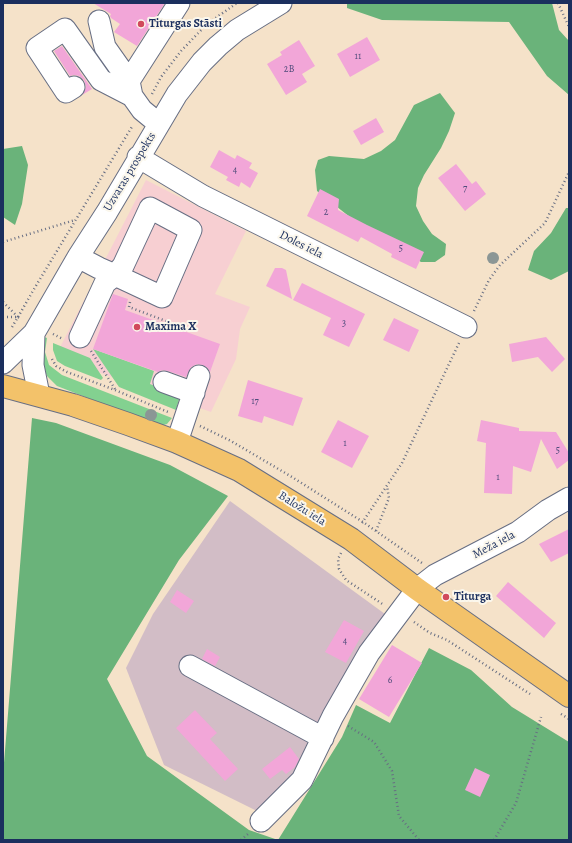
<!DOCTYPE html>
<html>
<head>
<meta charset="utf-8">
<style>
	body { margin:0 }
	#map { position:relative; width:572px; height:843px; overflow:hidden; background:#f5e2c9; font-family:Alegreya,serif }
	canvas { display:block }
	.frame { position:absolute; inset:0; border:4px solid #1b2f5e; pointer-events:none }
</style>
</head>
<body>
<div id="map">
<canvas width="572" height="843"></canvas>
<div class="frame"></div>
</div>
<script>
const ctx = document.querySelector('canvas').getContext('2d');
ctx.lineJoin = 'round';
function fillPath(path, color) { ctx.fillStyle = color; ctx.fill(path, 'evenodd'); }
const poly = rows => new Path2D(rows.map(r => 'M' + r).join(''));
function stroke(path, color, width, dash) { ctx.strokeStyle = color; ctx.lineWidth = width; ctx.lineCap = dash ? 'butt' : 'round'; ctx.setLineDash(dash || []); ctx.stroke(path); }
function drawText(font, color, halo, rows, align = 'center') {
  ctx.font = font + ' Alegreya,serif'; ctx.lineWidth = 4; ctx.setLineDash([]); ctx.textBaseline = 'middle'; ctx.strokeStyle = halo; ctx.fillStyle = color; for (const [text, x, y, turn = 0] of rows) {
    ctx.save(); ctx.translate(x, y); ctx.rotate((+turn || 0) * Math.PI / 180); ctx.textAlign = isNaN(turn) ? turn : align; if (halo) ctx.strokeText(text, 0, 0); ctx.fillText(text, 0, 0); ctx.restore();
  }
}
fillPath(poly([
	[146,180,246,231,215,294,250,307,240,329,236,359,211,412,55,357]
]), '#f7cfd2');
fillPath(poly([
	[230,501,385,614,301,773,257,811,164,765,126,668,153,614]
]), '#d2bdc6');
fillPath(poly([
	[44,337,47,338,45,352,49,365,62,375,172,418,167,424,160,426,57,386,47,376,42,364,42,353],
	[53,343,90,358,103,378,101,380,65,366,57,361,53,350],
	[93,349,154,371,150,384,180,396,176,410,119,387]
]), '#83d190');
fillPath(poly([
	[347,3,552,3,559,30,569,41,569,95,547,76,509,22,382,20,347,8],
	[440,93,455,113,449,131,441,148,424,175,418,188,416,206,423,221,432,234,446,244,445,255,435,262,421,262,402,249,365,229,317,191,315,170,318,160,329,156,364,159,381,151,395,140,414,105],
	[22,146,28,165,22,204,15,225,3,217,3,149],
	[566,208,569,208,569,271,551,280,528,270,534,251,551,233],
	[32,418,56,423,170,465,228,496,179,560,107,679,147,756,249,830,278,840,342,737,356,705,390,723,429,648,471,670,512,707,569,742,569,840,3,840,3,775]
]), '#6ab37a');
fillPath(poly([
	[93,3,165,3,137,46,114,32,120,24,111,18,110,16,111,14],
	[367,37,380,60,350,77,337,54],
	[299,40,315,66,302,74,307,82,286,95,267,64,282,55,280,52],
	[62,46,92,89,82,95,86,87,84,80,79,76,74,75,70,76,54,51],
	[376,118,384,132,361,145,353,131],
	[219,150,235,159,237,155,252,163,249,168,258,173,250,188,241,182,239,187,226,180,228,177,210,167],
	[456,164,472,184,476,181,486,194,465,211,438,178],
	[320,189,339,199,338,210,367,225,424,252,416,269,391,257,392,254,361,237,358,242,307,216],
	[275,268,282,268,286,270,292,299,266,286],
	[302,283,365,314,349,347,323,335,331,318,293,300],
	[113,294,128,299,125,310,220,344,210,372,208,368,203,365,197,364,191,367,186,377,168,371,162,370,158,372,93,349],
	[394,318,419,330,409,352,383,340],
	[546,337,565,359,552,372,538,357,512,362,509,344],
	[248,380,303,398,293,426,264,416,262,423,238,416],
	[338,420,369,436,352,468,321,452],
	[481,420,519,428,519,431,556,432,569,453,569,460,557,469,541,439,531,472,513,466,512,494,484,493,486,443,477,441],
	[569,529,569,553,551,562,539,544],
	[508,582,556,623,544,638,496,596],
	[177,590,194,601,186,613,170,602],
	[344,620,364,631,346,663,325,652],
	[392,645,422,663,389,717,359,699],
	[207,649,220,657,215,666,202,659],
	[195,710,217,733,210,739,238,769,225,781,176,728],
	[290,747,299,759,295,767,286,774,282,770,270,779,262,769],
	[475,768,490,775,480,797,465,790]
]), '#f2a6d8');
const minor = poly([
	[99,21,105,47,129,81,132,96,142,110,159,124],
	[129,81,179,3],
	[74,87,66,92,37,48,65,29,101,80,132,96],
	[138,157,203,196,466,327],
	[78,257,99,268,115,275,162,297,191,230,150,208,123,266,115,275,105,283,80,337],
	[34,333,33,365,39,395],
	[3,363,34,333,37,328,78,257,107,212,177,94,202,62,218,46,237,30,281,3],
	[164,382,194,393],
	[177,442,199,376],
	[190,666,323,738],
	[261,821,302,780,333,716,369,653,417,589,435,575,518,532,548,510,569,498]
]);
const major = poly([
	[3,386,73,405,128,424,177,442,239,470,351,539,417,589,569,696]
]);
stroke(minor, '#676e83', 23);
stroke(major, '#676e83', 24);
stroke(poly([
	[558,3,569,27],
	[152,94,161,77,181,51,207,24,237,3],
	[3,242,75,220],
	[3,302,18,317],
	[130,302,129,307,179,326],
	[474,311,489,280,500,265,545,223,569,172],
	[3,317,18,317],
	[18,317,34,289,133,125],
	[12,327,18,317,20,318],
	[53,334,63,339],
	[91,351,115,389],
	[52,359,56,366,67,372,115,390,168,412],
	[200,426,231,441,292,477,363,522,422,563],
	[362,523,402,463,459,343],
	[376,531,389,498,387,486],
	[341,553,338,559,339,569,346,580,384,605],
	[414,622,430,633,447,640,530,694],
	[561,714,569,719],
	[348,726,374,742,392,771,399,816,419,840],
	[241,840,248,834],
	[494,840,516,803,541,717]
]), '#676e83', 2.5, [1, 3]);
stroke(minor, '#fff', 21);
stroke(major, '#f3c26a', 22);
ctx.fillStyle = '#8b9695';
for (const [x, y] of [
	[493,258],
	[151,415]
]) { ctx.beginPath(); ctx.arc(x, y, 6, 0, 2 * Math.PI); ctx.fill(); }
for (const [x, y, r, color] of [
	[141,24,4,"#d1495b"],
	[137,327,4,"#d1495b"],
	[446,597,4,"#d1495b"]
]) { const dot = new Path2D(); dot.arc(x, y, r, 0, 2 * Math.PI); ctx.fillStyle = color; ctx.fill(dot); stroke(dot, '#fbf7ec', 1.5); }
drawText('10px', '#514d7c', null, [
	["11",358,57],
	["2B",289,70],
	["4",235,171],
	["7",465,189],
	["2",326,213],
	["5",401,249],
	["3",344,324],
	["17",255,402],
	["1",345,444],
	["5",558,451],
	["1",498,478],
	["4",345,642],
	["6",390,681]
]);
drawText('bold 12px', '#1b2f5e', '#fbf7ec', [
	["Titurgas Stāsti",149,24],
	["Maxima X",145,327],
	["Titurga",454,597]
], 'left');
drawText('12px', '#1b2f5e', '#fbf7ec', [
	["Uzvaras prospekts",130,172,-59],
	["Doles iela",301,245,27],
	["Baložu iela",302,509,32],
	["Meža iela",494,545,-28]
]);
</script>
</body>
</html>
